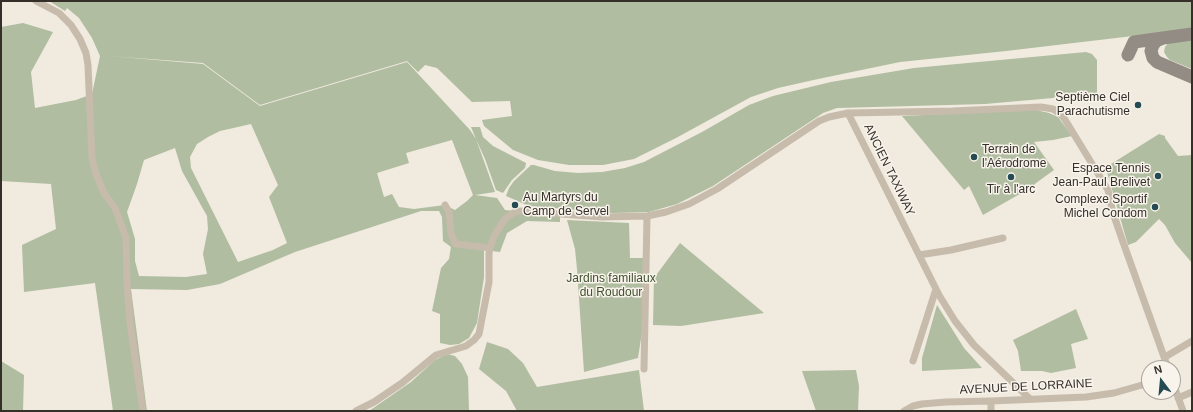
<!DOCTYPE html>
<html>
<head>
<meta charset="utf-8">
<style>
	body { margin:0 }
	#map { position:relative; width:1193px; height:412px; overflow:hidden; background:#f0eadf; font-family:Arial,sans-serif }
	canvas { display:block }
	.frame { position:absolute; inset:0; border:2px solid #352f2a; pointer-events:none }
	.north { position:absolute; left:1141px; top:360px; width:40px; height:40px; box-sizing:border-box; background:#f8f3eb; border:1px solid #aaa59e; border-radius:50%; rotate:344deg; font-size:11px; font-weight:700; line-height:16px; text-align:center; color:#352f2a }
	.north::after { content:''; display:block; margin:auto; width:14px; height:18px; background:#244a52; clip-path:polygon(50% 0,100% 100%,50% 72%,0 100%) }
</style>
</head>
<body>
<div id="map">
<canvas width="1193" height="412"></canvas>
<div class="frame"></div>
<div class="north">N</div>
</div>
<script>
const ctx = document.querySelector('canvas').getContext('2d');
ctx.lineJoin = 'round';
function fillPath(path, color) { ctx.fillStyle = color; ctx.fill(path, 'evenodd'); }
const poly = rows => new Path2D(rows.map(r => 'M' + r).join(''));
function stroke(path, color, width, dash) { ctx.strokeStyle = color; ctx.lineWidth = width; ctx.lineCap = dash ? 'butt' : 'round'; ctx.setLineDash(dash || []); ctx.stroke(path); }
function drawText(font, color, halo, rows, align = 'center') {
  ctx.font = font + ' Arial,sans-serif'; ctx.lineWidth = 3; ctx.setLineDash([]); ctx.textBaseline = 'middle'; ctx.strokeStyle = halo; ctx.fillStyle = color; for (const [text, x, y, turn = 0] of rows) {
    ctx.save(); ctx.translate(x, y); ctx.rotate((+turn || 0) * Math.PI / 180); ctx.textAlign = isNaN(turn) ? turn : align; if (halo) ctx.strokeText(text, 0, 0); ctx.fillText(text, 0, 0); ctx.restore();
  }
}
fillPath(poly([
	[49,1,1192,1,1192,29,1006,51,900,62,818,79,778,88,751,97,676,138,634,159,603,165,569,165,538,160,513,150,484,126,482,120,512,116,510,101,472,102,437,68,425,65,418,72,407,61,260,105,203,63,109,56,203,64,260,106,407,62,470,130,476,139,471,127,480,127,483,137,493,146,526,163,525,168,512,180,503,193,496,190,485,159,476,139,495,192,475,195,497,198,505,210,560,216,560,222,527,221,507,233,500,252,484,250,484,277,477,323,469,338,459,344,450,345,440,343,440,314,432,311,441,268,449,259,451,247,443,241,442,217,439,211,421,211,295,252,220,284,187,290,131,289,147,411,113,411,95,283,24,292,22,245,56,229,51,184,1,181,1,27,23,23,53,32,31,72,35,108,76,100,92,94,100,56,92,38,79,18,67,8,65,11],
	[251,124,278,185,269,197,287,243,273,250,238,262,191,168,190,157,197,144,208,137,220,131],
	[452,140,473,195,467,201,455,210,445,205,414,209,399,207,392,194,384,197,377,173,409,163,406,153],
	[175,148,182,171,207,216,208,229,203,254,207,274,186,277,139,276,135,261,135,239,127,212,137,184,144,160],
	[1192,39,1192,69,1170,60,1167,57,1164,52,1165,47,1169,42],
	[1086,52,1092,54,1097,60,1097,95,1062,93,1053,98,985,104,837,108,823,113,713,186,677,204,649,212,613,213,529,206,506,196,509,188,514,181,531,165,534,165,555,171,578,173,602,172,625,168,644,162,702,132,749,105,773,96,831,82,914,68],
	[1036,110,1049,113,1058,117,1072,136,1053,140,1034,142,1054,170,1036,183,1032,187,983,215,969,186,964,190,902,116],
	[1159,134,1165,136,1165,138,1178,156,1192,155,1192,263,1175,243,1165,225,1159,219,1136,242,1128,245,1107,172,1106,169,1111,164],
	[567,220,629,223,630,258,644,258,642,332,638,358,584,372,577,269,575,249],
	[680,243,764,313,681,326,653,325,654,278],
	[937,305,964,348,982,368,922,371,922,358],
	[1076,309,1088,339,1071,344,1076,368,1051,373,1042,371,1021,371,1018,351,1013,340],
	[487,342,508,349,523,363,537,387,639,370,644,411,517,411,506,391,479,369],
	[447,354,455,356,462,364,468,377,469,411,369,411,411,382,435,360],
	[1,361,24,375,23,411,1,411],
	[856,370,859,386,858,411,816,411,802,371]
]), '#b0bda0');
stroke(poly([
	[1163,38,1156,41,1153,45,1151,51,1153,58,1157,62,1192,77],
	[1128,55,1134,42,1192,34]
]), '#928c84', 13);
stroke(poly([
	[36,1,59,13,71,25,80,39,86,53,88,65,92,159,96,174,104,193,115,208,126,238,127,283,130,323,143,411],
	[848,113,939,295,955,321,974,345,1030,399],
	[445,205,449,212,451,233,454,241,456,244,490,248],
	[919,255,951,250,1003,238],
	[1165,357,1192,341],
	[913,361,936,289],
	[644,369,647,216],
	[1173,383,1183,411],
	[1178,398,1192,392],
	[991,401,991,411],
	[356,411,374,402,402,383,436,355,466,346,474,340,479,334,489,282,489,253,490,248,494,236,505,219,513,213,520,211,602,217,647,216,666,212,689,204,717,189,819,121,829,117,848,113,953,111,1041,107,1053,109,1059,113,1064,118,1108,190,1113,213,1123,242,1168,368],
	[904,411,913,406,922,404,946,402,991,401,1086,397,1114,393,1149,383]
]), '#c7bbac', 7);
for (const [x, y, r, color] of [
	[1138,105,4,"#244a52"],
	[974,157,4,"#244a52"],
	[1158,176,4,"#244a52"],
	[1011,177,4,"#244a52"],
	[515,205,4,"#244a52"],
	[1155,207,4,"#244a52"]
]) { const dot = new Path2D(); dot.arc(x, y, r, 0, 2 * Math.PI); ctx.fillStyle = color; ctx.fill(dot); stroke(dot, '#f8f3eb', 1.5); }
drawText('12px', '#352f2a', '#f8f3eb', [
	["Septième Ciel",1130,98],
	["Parachutisme",1130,112],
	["Terrain de",982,150,"left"],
	["l'Aérodrome",982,164,"left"],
	["Espace Tennis",1150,169],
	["Jean-Paul Brelivet",1150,183],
	["Tir à l'arc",1011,190,"center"],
	["Au Martyrs du",523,198,"left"],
	["Camp de Servel",523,212,"left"],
	["Complexe Sportif",1147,200],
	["Michel Condom",1147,214]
], 'right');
drawText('12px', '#352f2a', '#f8f3eb', [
	["ANCIEN TAXIWAY",889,170,64],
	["AVENUE DE LORRAINE",1026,387,-3]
]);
drawText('12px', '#415130', '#f8f3eb', [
	["Jardins familiaux",611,279],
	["du Roudour",611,293]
]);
</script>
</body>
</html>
